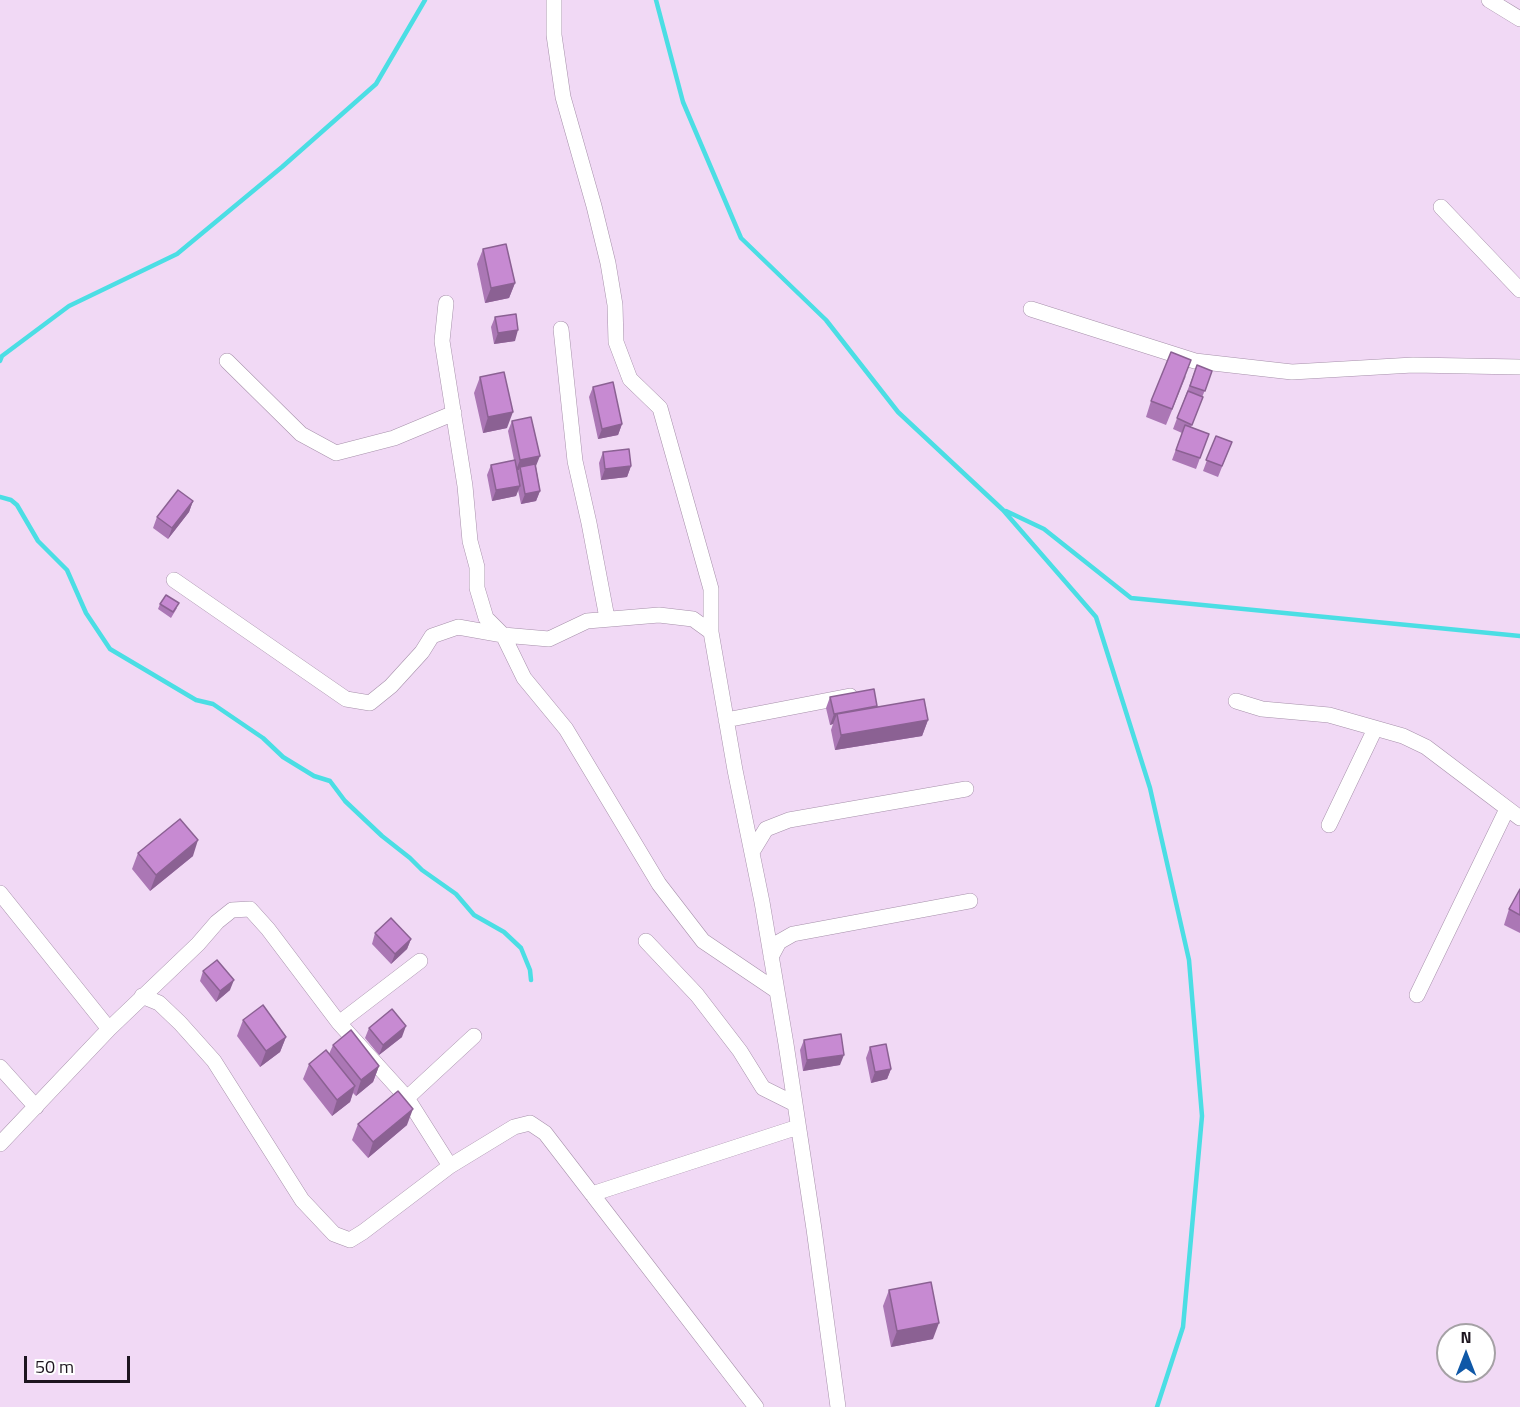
<!DOCTYPE html>
<html>
<head>
<meta charset="utf-8">
<style>
	body { margin:0 }
	#map { position:relative; width:1520px; height:1407px; overflow:hidden; background:#f1d9f5; font-family:"Titillium Web",sans-serif }
	canvas { display:block }
	.north { position:absolute; left:1436px; top:1323px; width:60px; height:60px; box-sizing:border-box; background:#fff; border:2px solid #a5a1a5; border-radius:50%; rotate:0deg; font-size:16px; font-weight:700; line-height:24px; text-align:center; color:#1d151f }
	.north::after { content:''; display:block; margin:auto; width:21px; height:27px; background:#0f58a7; clip-path:polygon(50% 0,100% 100%,50% 72%,0 100%) }
	.scale { position:absolute; left:24px; top:1356px; width:106px; height:27px; box-sizing:border-box; border:3px solid #1d151f; border-top:0; padding-left:8px; font-size:18px; line-height:21px; white-space:nowrap; color:#1d151f; -webkit-text-stroke:4px #fff; paint-order:stroke }
</style>
</head>
<body>
<div id="map">
<canvas width="1520" height="1407"></canvas>
<div class="north">N</div>
<div class="scale">50 m</div>
</div>
<script>
const ctx = document.querySelector('canvas').getContext('2d');
ctx.lineJoin = 'round';
const poly = rows => new Path2D(rows.map(r => 'M' + r).join(''));
function stroke(path, color, width, dash) { ctx.strokeStyle = color; ctx.lineWidth = width; ctx.lineCap = dash ? 'butt' : 'round'; ctx.setLineDash(dash || []); ctx.stroke(path); }
function fillPath(path, color) { ctx.fillStyle = color; ctx.fill(path, 'evenodd'); }
stroke(poly([
	[656,0,683,102,741,238,826,320,898,412,1003,510,1096,617,1150,788,1189,960,1202,1116,1183,1327,1157,1407],
	[0,361,2,356,69,306,177,254,282,167,376,84,425,0],
	[0,497,11,500,17,505,38,541,67,570,86,613,110,649,196,700,213,704,263,738,283,757,314,776,330,781,345,801,382,836,410,858,422,870,456,894,474,915,504,932,521,948,530,970,531,980],
	[1006,511,1044,529,1131,598,1520,636]
]), '#4bdee4', 4.5);
const minor = poly([
	[554,0,554,35,563,97,594,206,608,263,615,305,616,342,630,379,660,408,711,589,711,632,735,770,762,902,786,1044,814,1229,838,1407],
	[1489,0,1520,19],
	[1441,207,1520,290],
	[446,303,442,341,465,486,470,541,477,567,477,588,486,618,503,635,549,639,587,621,659,615,693,619,711,632],
	[1031,309,1195,361,1292,372,1413,365,1520,367],
	[561,329,575,461,589,523,607,618],
	[227,361,301,434,336,453,394,438,454,413],
	[174,580,346,699,370,703,391,686,422,652,432,636,458,627,503,635,524,678,566,729,659,884,703,941,777,991],
	[1236,701,1262,709,1329,715,1403,736,1426,747,1520,818],
	[726,720,850,696],
	[1329,825,1375,729],
	[752,852,766,829,789,820,966,789],
	[0,893,109,1029],
	[646,941,697,995,740,1051,763,1088,795,1104],
	[771,957,779,942,793,934,970,901],
	[1417,995,1507,809],
	[142,996,159,1003,180,1023,214,1061,302,1200,334,1234,350,1240,363,1232,450,1166,514,1127,530,1123,545,1133,756,1407],
	[339,1023,420,961],
	[0,1067,36,1107],
	[407,1098,474,1036],
	[0,1144,109,1029,198,944,217,922,232,910,250,909,268,929,339,1023,407,1098,450,1166],
	[592,1194,798,1127]
]);
stroke(minor, '#a690aa', 16);
stroke(minor, '#fff', 15);
fillPath(poly([
	[483,249,515,283,509,298,485,303,477,264],
	[495,317,515,341,494,344,491,327],
	[1197,365,1212,371,1191,427,1209,434,1196,469,1172,460,1182,433,1173,429],
	[1186,376,1166,425,1146,417,1151,401],
	[480,377,507,428,483,433,474,393],
	[593,387,622,424,618,435,598,439,589,397],
	[512,421,536,466,540,491,536,501,521,504,518,490,516,496,492,501,487,475,491,465,514,460,508,431],
	[1216,436,1232,442,1218,477,1203,471],
	[603,452,631,466,627,477,601,480,599,463],
	[193,501,189,512,168,539,153,528,157,517],
	[160,604,177,608,171,618,158,609],
	[830,697,877,706,877,707,928,720,922,736,835,750,831,730,833,724,830,725,826,708],
	[138,853,193,856,150,891,132,869],
	[1520,889,1520,933,1504,925,1509,909],
	[375,933,411,939,407,949,391,964,372,944],
	[203,971,230,990,216,1002,200,981],
	[243,1020,286,1037,280,1052,260,1067,237,1036],
	[369,1028,402,1037,379,1055,365,1038],
	[804,1040,840,1065,803,1071,800,1050],
	[333,1045,379,1066,373,1082,356,1096,353,1093,350,1102,332,1116,303,1079,309,1064,329,1054],
	[870,1047,891,1069,887,1079,871,1083,866,1058],
	[358,1124,407,1125,368,1158,352,1140],
	[889,1290,933,1339,891,1347,883,1306]
]), '#ab77b5');
fillPath(poly([
	[515,283,509,298,485,303,491,288],
	[518,330,515,341,494,344,498,333],
	[513,412,507,428,483,433,488,417],
	[622,424,618,435,598,439,602,429],
	[540,456,536,466,520,469,520,467,519,470,516,470,520,460],
	[631,466,627,477,601,480,605,469],
	[520,486,516,496,492,501,496,490],
	[540,491,536,501,521,504,525,494],
	[193,501,189,512,168,539,172,528],
	[877,706,874,716,837,714,833,724,830,725,834,714],
	[928,720,922,736,835,750,841,735],
	[198,840,193,856,150,891,156,875],
	[411,939,407,949,391,964,395,954],
	[234,980,230,990,216,1002,220,991],
	[406,1026,402,1037,379,1055,383,1045],
	[286,1037,280,1052,260,1067,266,1051],
	[844,1055,840,1065,803,1071,807,1060],
	[379,1066,373,1082,356,1096,361,1080],
	[891,1069,887,1079,871,1083,875,1072],
	[355,1086,350,1102,332,1116,337,1100],
	[413,1109,407,1125,368,1158,373,1142],
	[939,1323,933,1339,891,1347,897,1331]
]), '#8b6193');
const building = poly([
	[506,244,515,283,491,288,483,249,506,244],
	[516,314,518,330,498,333,495,317,516,314],
	[1171,352,1191,360,1172,409,1151,401,1171,352],
	[1197,365,1212,371,1205,391,1190,386,1197,365],
	[504,372,513,412,488,417,480,377,504,372],
	[613,382,622,424,602,429,593,387,613,382],
	[1188,391,1203,397,1192,425,1177,418,1188,391],
	[531,417,540,456,520,460,512,421,531,417],
	[1185,425,1209,434,1200,458,1176,450,1185,425],
	[1216,436,1232,442,1222,466,1206,460,1216,436],
	[629,449,631,466,605,469,603,452,629,449],
	[515,460,520,486,496,490,491,465,515,460],
	[535,464,540,491,525,494,520,467,535,464],
	[178,490,193,501,172,528,157,517,178,490],
	[166,595,179,603,173,612,160,604,166,595],
	[874,689,877,706,834,714,830,697,874,689],
	[924,699,928,720,841,735,837,714,924,699],
	[180,819,198,840,156,875,138,853,180,819],
	[1520,889,1520,915,1509,909,1520,889],
	[391,918,411,939,395,954,375,933,391,918],
	[217,960,234,980,220,991,203,971,217,960],
	[263,1005,286,1037,266,1051,243,1020,263,1005],
	[392,1009,406,1026,383,1045,369,1028,392,1009],
	[351,1030,379,1066,361,1080,333,1045,351,1030],
	[841,1034,844,1055,807,1060,804,1040,841,1034],
	[886,1044,891,1069,875,1072,870,1047,886,1044],
	[326,1050,355,1086,337,1100,309,1064,326,1050],
	[398,1091,413,1109,373,1142,358,1124,398,1091],
	[931,1282,939,1323,897,1331,889,1290,931,1282]
]);
fillPath(building, '#c78ad2');
stroke(building, '#8b6193', 1.5);
</script>
</body>
</html>
